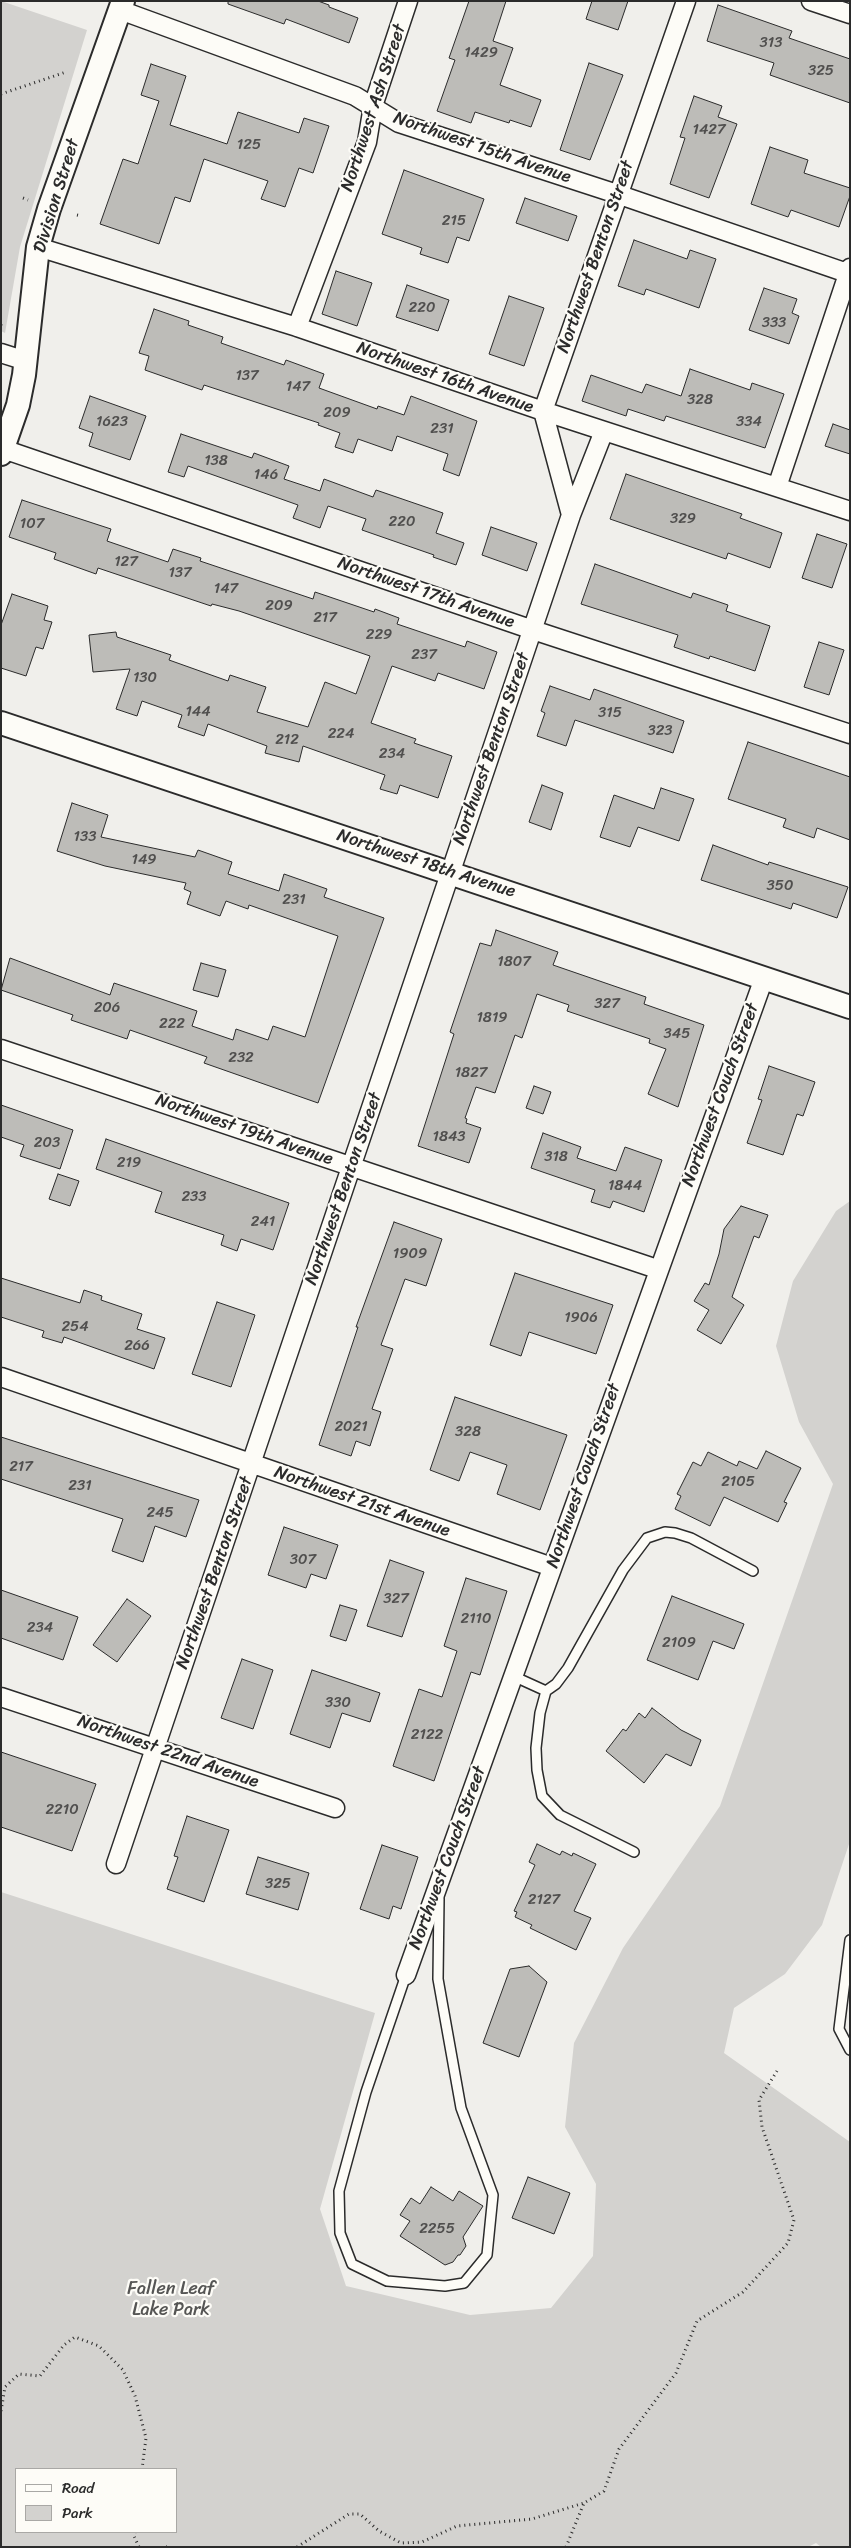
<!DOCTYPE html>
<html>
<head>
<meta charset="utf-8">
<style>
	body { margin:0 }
	#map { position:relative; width:851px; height:2548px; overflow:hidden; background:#f0efeb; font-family:Sriracha,sans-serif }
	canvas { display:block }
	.frame { position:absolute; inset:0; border:2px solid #2b2b2b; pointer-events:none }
	.legend { position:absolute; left:15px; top:2468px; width:162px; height:65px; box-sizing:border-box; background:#fdfcf7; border:1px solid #a9a8a5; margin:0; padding:6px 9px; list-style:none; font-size:15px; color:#2b2b2b }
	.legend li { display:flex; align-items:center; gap:10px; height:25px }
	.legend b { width:25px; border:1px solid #a9a8a5 }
</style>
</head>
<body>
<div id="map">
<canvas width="851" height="2548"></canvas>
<div class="frame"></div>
<ul class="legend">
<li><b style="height:6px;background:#fdfcf7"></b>Road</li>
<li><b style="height:14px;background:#d3d2cf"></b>Park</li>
</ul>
</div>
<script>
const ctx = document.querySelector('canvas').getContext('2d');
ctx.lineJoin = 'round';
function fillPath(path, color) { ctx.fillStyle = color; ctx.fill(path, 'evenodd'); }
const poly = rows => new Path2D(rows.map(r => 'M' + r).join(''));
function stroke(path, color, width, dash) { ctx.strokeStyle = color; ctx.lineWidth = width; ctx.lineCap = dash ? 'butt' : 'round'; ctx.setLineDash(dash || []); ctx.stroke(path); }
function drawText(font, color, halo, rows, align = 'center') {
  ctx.font = font + ' Sriracha,sans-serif'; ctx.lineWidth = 4.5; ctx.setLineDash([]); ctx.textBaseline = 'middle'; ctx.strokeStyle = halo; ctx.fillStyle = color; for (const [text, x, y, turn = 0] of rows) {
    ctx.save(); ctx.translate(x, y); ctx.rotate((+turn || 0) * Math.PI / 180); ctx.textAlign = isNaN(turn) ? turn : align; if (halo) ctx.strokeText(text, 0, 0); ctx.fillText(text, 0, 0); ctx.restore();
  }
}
fillPath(poly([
	[1,1,87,30,20,247,5,333,1,331],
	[850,1201,850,1841,822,1925,785,1974,734,2008,724,2053,850,2142,850,2547,821,2547,816,2543,808,2547,1,2547,1,1892,375,2013,320,2209,346,2286,470,2315,551,2308,593,2256,596,2184,565,2127,574,2043,623,1948,720,1806,833,1484,799,1422,776,1346,793,1281,836,1211],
	[16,2469,176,2469,176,2532,16,2532]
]), '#d3d2cf');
const building = poly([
	[228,1,318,1,329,5,329,7,358,18,349,43,286,19,284,24,228,4,228,1],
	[469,1,506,1,493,41,513,48,500,85,541,100,531,127,510,120,509,123,475,112,471,123,437,111,455,60,449,58,469,1],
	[592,1,628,1,618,30,586,19,592,1],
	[718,5,792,31,789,38,850,59,850,103,770,75,774,63,707,41,718,5],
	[589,63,623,75,590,160,560,150,589,63],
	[151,64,186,76,170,125,227,144,238,112,299,133,304,118,329,126,313,173,299,168,285,207,261,199,268,181,204,159,190,202,175,197,159,244,100,224,123,159,138,164,159,101,141,95,151,64],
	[694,96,722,106,718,117,737,124,709,198,670,184,685,138,680,137,694,96],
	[770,147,808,160,804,173,850,188,850,196,839,227,791,210,788,217,751,204,770,147],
	[404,170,484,199,469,241,457,237,448,263,420,254,422,248,382,234,404,170],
	[525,198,577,216,568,241,516,223,525,198],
	[634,240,687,259,690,250,716,259,699,308,646,289,644,295,618,286,634,240],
	[336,271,372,283,357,326,322,314,336,271],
	[407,285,449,300,438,331,396,317,407,285],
	[764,288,797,299,792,313,799,316,789,344,749,330,764,288],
	[509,296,544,308,524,366,489,354,509,296],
	[154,309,189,321,188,325,223,337,221,343,284,365,286,360,324,374,319,388,377,409,378,406,404,415,411,396,477,421,459,476,443,470,448,454,397,436,392,451,358,439,353,453,335,447,340,433,318,425,319,423,204,385,202,390,145,370,149,356,139,353,154,309],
	[690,369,750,390,752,383,784,394,765,448,666,416,664,421,628,409,626,416,582,401,591,375,642,393,646,384,681,396,690,369],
	[90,396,146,416,130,460,89,446,93,433,79,428,90,396],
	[833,424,850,430,850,454,825,446,833,424],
	[181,434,252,458,254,453,289,466,284,479,320,491,324,479,373,497,376,490,443,513,436,533,464,543,456,565,433,557,434,555,362,530,366,519,328,506,320,528,293,518,298,505,188,466,184,477,168,472,181,434],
	[626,474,742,514,740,518,782,533,770,568,728,553,726,559,610,519,626,474],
	[22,500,111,529,107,541,168,562,173,549,201,558,200,561,313,599,315,592,374,612,375,609,399,618,397,624,465,647,467,641,497,652,484,689,438,673,435,681,392,666,371,723,416,739,414,743,452,756,438,798,400,785,397,794,380,789,385,775,303,746,299,762,265,753,267,746,208,724,204,736,178,727,182,715,142,701,137,716,116,709,130,669,93,672,89,635,116,632,117,637,171,655,169,660,228,681,230,675,266,687,257,712,308,727,325,682,356,694,370,656,239,611,212,604,211,606,98,568,96,574,54,559,56,553,9,537,22,500],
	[491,527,537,543,527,571,482,555,491,527],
	[817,534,847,544,832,588,802,578,817,534],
	[595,564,691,598,693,593,728,605,726,611,770,626,755,671,710,656,709,659,674,647,678,635,581,604,595,564],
	[12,594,48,606,44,620,52,622,43,649,36,647,26,676,1,668,1,625,12,594],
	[819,642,844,650,829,695,804,687,819,642],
	[550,686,590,700,594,689,684,721,673,753,575,720,566,746,537,736,545,713,541,711,550,686],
	[748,742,850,777,850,840,817,828,814,838,783,827,786,819,728,799,748,742],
	[542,785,563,793,551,830,529,822,542,785],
	[661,788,694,799,679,841,638,827,630,847,600,837,614,795,654,809,661,788],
	[72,803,108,815,101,837,195,857,198,850,232,862,228,874,279,891,284,874,327,889,324,897,384,918,318,1103,204,1063,207,1057,130,1030,127,1039,71,1020,73,1015,1,990,10,958,110,995,114,983,197,1011,192,1026,233,1040,236,1029,268,1040,273,1026,305,1037,338,936,249,905,248,909,226,901,220,916,187,904,191,892,184,889,186,883,105,866,57,851,72,803],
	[713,845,768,865,769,862,848,887,837,918,793,903,791,909,701,880,713,845],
	[496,930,558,952,553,965,646,997,644,1004,704,1025,678,1107,648,1094,666,1049,649,1043,650,1039,567,1011,569,1005,537,994,522,1038,515,1035,495,1093,476,1087,465,1118,467,1119,466,1123,481,1128,469,1163,418,1146,454,1034,450,1032,480,943,491,946,496,930],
	[201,963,226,970,218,997,193,990,201,963],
	[769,1066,815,1082,803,1116,797,1114,783,1155,747,1143,762,1100,758,1099,769,1066],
	[534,1086,551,1092,543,1114,526,1108,534,1086],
	[1,1105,73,1130,60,1169,20,1156,24,1145,1,1137,1,1105],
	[543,1133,581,1147,577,1158,616,1171,625,1147,662,1160,644,1212,613,1201,610,1208,591,1202,595,1190,531,1168,543,1133],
	[106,1139,289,1203,273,1250,241,1239,237,1251,221,1245,224,1235,155,1212,162,1192,96,1169,106,1139],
	[58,1174,79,1181,70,1206,49,1199,58,1174],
	[741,1206,768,1215,759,1238,754,1236,732,1297,744,1305,721,1344,697,1330,709,1310,694,1301,705,1283,709,1285,719,1254,724,1229,741,1206],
	[394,1222,442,1239,426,1286,405,1279,381,1345,393,1349,372,1409,381,1412,370,1446,356,1441,351,1456,319,1445,358,1327,356,1327,394,1222],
	[515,1273,613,1305,596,1354,529,1332,521,1356,490,1345,515,1273],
	[1,1278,80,1303,84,1290,102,1296,101,1300,142,1314,137,1329,165,1338,154,1369,64,1337,62,1343,42,1337,44,1331,1,1317,1,1278],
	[217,1302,255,1315,231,1387,192,1374,217,1302],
	[455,1397,567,1435,540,1510,497,1494,507,1465,470,1452,459,1481,430,1470,455,1397],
	[1,1437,199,1500,186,1537,155,1526,143,1562,112,1551,123,1519,1,1479,1,1437],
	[766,1451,801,1468,784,1502,787,1503,778,1522,724,1497,710,1526,675,1509,681,1496,677,1494,693,1462,701,1466,708,1452,737,1466,739,1461,757,1469,766,1451],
	[284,1527,338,1545,326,1579,311,1574,306,1588,268,1575,284,1527],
	[390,1560,424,1572,402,1637,367,1626,390,1560],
	[466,1578,507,1591,480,1675,471,1672,434,1781,393,1766,419,1689,442,1697,457,1651,444,1646,466,1578],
	[1,1590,78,1617,63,1660,1,1638,1,1590],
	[672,1596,744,1624,734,1649,713,1641,698,1680,647,1660,672,1596],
	[127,1599,151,1616,117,1662,93,1645,127,1599],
	[340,1605,357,1610,346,1641,330,1636,340,1605],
	[242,1659,273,1670,253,1729,221,1718,242,1659],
	[312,1670,380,1693,370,1722,342,1713,330,1748,290,1734,312,1670],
	[652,1708,681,1730,701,1740,691,1766,666,1754,644,1783,606,1751,623,1729,626,1731,639,1713,645,1718,652,1708],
	[1,1752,96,1784,72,1851,1,1827,1,1752],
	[187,1816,229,1830,204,1902,167,1889,178,1857,174,1856,187,1816],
	[537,1844,560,1855,562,1851,572,1856,573,1853,596,1864,574,1911,591,1918,576,1950,530,1928,532,1925,515,1917,517,1912,514,1911,535,1865,529,1862,537,1844],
	[382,1845,418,1857,401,1909,393,1906,389,1919,360,1909,382,1845],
	[258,1857,309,1873,298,1910,246,1894,258,1857],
	[529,1966,547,1982,519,2057,483,2043,510,1969,529,1966],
	[528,2177,570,2193,554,2234,512,2218,528,2177],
	[431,2187,453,2201,459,2191,483,2206,463,2237,466,2246,460,2255,458,2255,453,2262,445,2265,400,2236,410,2221,400,2215,411,2198,420,2204,431,2187]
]);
fillPath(building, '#bdbcb8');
stroke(building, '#2b2b2b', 1);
const service = poly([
	[513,1676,546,1691,556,1684,568,1668,623,1570,647,1538,665,1532,675,1533,691,1538,753,1571],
	[546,1691,540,1713,536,1748,537,1770,542,1796,560,1815,634,1852],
	[850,1940,839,2029,850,2050],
	[406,1975,366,2092,339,2191,340,2233,352,2264,387,2281,445,2286,464,2283,487,2255,493,2195,461,2108,438,1979,439,1899]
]);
const minor = poly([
	[811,1,850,14],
	[120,10,355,96,399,123,617,194,850,274],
	[38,247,297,327,543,411,850,511],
	[297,327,367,142,373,106,408,1],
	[1,353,26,361],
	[3,449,533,630,850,734],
	[777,487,850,268],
	[571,515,604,431],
	[1,1049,657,1269],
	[1,1377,552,1567],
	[1,1697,335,1808],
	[116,1864,571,515,543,411,686,1],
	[406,1975,764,978]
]);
const tertiary = poly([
	[1,454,18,405,24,375,38,247,49,209,123,1],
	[1,723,850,1007]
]);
stroke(service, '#2b2b2b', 12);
stroke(minor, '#2b2b2b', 21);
stroke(tertiary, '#2b2b2b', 26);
stroke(poly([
	[1,94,66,72],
	[23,198,28,200],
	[77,215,81,216],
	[1,325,3,328],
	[1,2411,5,2387,19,2374,40,2376,64,2345,75,2337,99,2346,123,2370,135,2396,146,2438,142,2469],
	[135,2532,134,2536,139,2547],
	[166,2547,170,2547],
	[297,2547,349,2514,360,2514,379,2531,401,2543,422,2542,457,2526,532,2519,584,2503],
	[566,2547,584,2503,604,2491,619,2449,676,2373,697,2321,743,2292,788,2243,794,2220,762,2127,759,2100,777,2071]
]), '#2b2b2b', 3, [1, 4]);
stroke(service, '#fdfcf7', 9);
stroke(minor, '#fdfcf7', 18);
stroke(tertiary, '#fdfcf7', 22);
drawText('15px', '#504f4e', null, [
	["313",771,43],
	["1429",481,53],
	["325",821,71],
	["1427",709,130],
	["125",249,145],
	["215",454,221],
	["220",422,308],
	["333",774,323],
	["137",247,376],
	["147",298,387],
	["328",700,400],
	["209",337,413],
	["1623",112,422],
	["334",749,422],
	["231",442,429],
	["138",216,461],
	["146",266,475],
	["329",683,519],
	["220",402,522],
	["107",32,524],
	["127",126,562],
	["137",180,573],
	["147",226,589],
	["209",279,606],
	["217",325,618],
	["229",379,635],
	["237",424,655],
	["130",145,678],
	["144",198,712],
	["315",610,713],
	["323",660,731],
	["224",341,734],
	["212",287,740],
	["234",392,754],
	["133",85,837],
	["149",144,860],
	["350",780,886],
	["231",294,900],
	["1807",514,962],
	["327",607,1004],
	["206",107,1008],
	["1819",492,1018],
	["222",172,1024],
	["345",677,1034],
	["232",241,1058],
	["1827",471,1073],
	["1843",449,1137],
	["203",47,1143],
	["318",556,1157],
	["219",129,1163],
	["1844",625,1186],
	["233",194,1197],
	["241",263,1222],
	["1909",410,1254],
	["1906",581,1318],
	["254",75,1327],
	["266",137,1346],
	["2021",351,1427],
	["328",468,1432],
	["217",21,1467],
	["2105",738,1482],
	["231",80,1486],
	["245",160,1513],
	["307",303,1560],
	["327",396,1599],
	["2110",476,1619],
	["234",40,1628],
	["2109",679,1643],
	["330",338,1703],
	["2122",427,1735],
	["2210",62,1810],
	["325",278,1884],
	["2127",544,1900],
	["2255",437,2229]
]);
drawText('18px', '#2b2b2b', '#fdfcf7', [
	["Northwest Ash Street",374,108,-72],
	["Northwest 15th Avenue",482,148,19],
	["Division Street",57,196,-73],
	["Northwest Benton Street",596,257,-71],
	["Northwest 16th Avenue",445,378,19],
	["Northwest 17th Avenue",426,593,19],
	["Northwest Benton Street",492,749,-71],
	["Northwest 18th Avenue",426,864,18],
	["Northwest Couch Street",721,1095,-70],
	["Northwest 19th Avenue",244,1130,19],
	["Northwest Benton Street",344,1189,-71],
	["Northwest Couch Street",584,1476,-71],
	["Northwest 21st Avenue",362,1502,19],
	["Northwest Benton Street",215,1573,-71],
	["Northwest 22nd Avenue",168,1752,19],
	["Northwest Couch Street",448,1858,-70]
]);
drawText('18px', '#555554', '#fdfcf7', [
	["Fallen Leaf",171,2289],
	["Lake Park",171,2310]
]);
</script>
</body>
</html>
